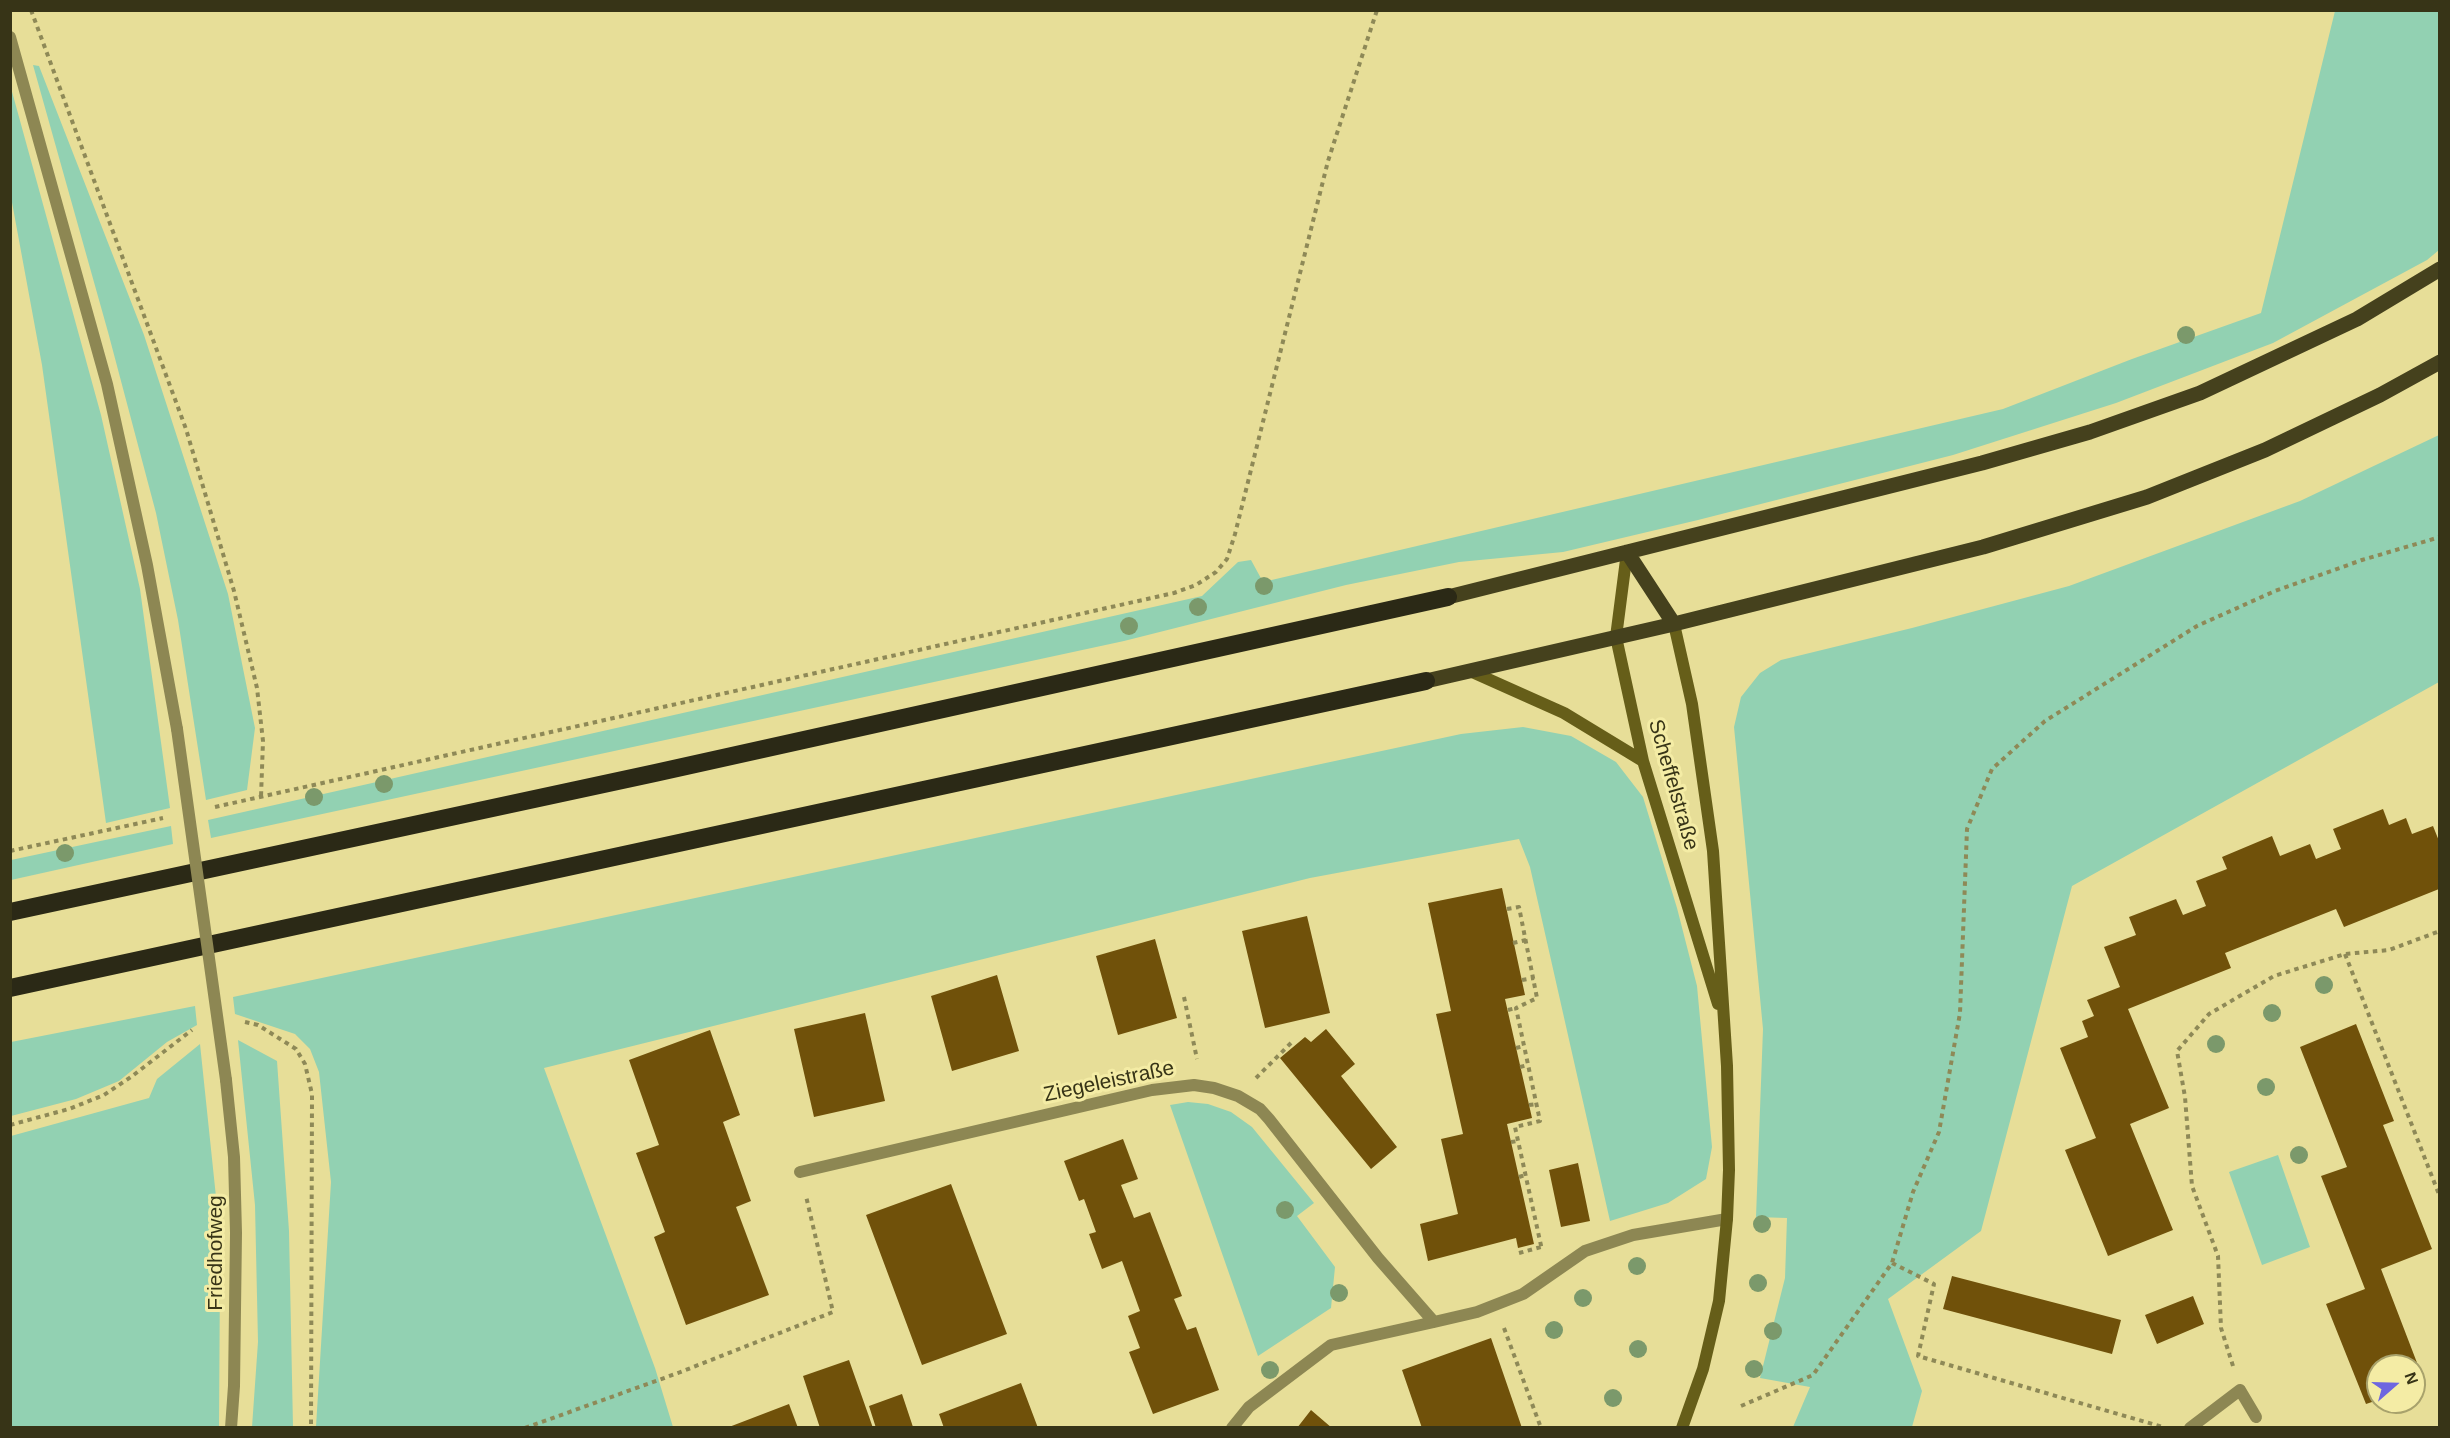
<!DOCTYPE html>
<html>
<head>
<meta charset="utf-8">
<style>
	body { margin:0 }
	#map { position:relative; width:2450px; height:1438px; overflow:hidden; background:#e7de98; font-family:Helvetica,sans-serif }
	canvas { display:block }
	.frame { position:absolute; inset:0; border:12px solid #373417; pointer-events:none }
	.north { position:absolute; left:2366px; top:1354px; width:60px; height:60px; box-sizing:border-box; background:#f4eca5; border:2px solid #a8a26c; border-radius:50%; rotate:70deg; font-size:16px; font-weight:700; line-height:24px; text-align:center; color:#373417 }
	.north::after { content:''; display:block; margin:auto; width:21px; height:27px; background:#6e66e0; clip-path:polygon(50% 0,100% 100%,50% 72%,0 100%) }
</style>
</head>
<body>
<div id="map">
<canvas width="2450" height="1438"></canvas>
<div class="frame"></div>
<div class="north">N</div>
</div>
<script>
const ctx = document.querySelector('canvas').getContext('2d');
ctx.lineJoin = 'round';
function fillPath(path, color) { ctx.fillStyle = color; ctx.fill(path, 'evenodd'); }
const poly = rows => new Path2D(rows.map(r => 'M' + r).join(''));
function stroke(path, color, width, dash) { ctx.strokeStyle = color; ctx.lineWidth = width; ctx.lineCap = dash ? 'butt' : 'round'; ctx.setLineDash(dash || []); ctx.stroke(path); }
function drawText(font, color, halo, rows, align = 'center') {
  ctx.font = font + ' Helvetica,sans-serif'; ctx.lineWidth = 6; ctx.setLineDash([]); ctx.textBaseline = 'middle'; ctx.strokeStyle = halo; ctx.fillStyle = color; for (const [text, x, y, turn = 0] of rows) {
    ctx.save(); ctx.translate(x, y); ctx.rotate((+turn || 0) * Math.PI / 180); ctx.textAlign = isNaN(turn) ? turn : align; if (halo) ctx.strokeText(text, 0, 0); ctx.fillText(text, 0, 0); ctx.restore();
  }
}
fillPath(poly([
	[2335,11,2439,11,2439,250,2427,260,2273,343,2116,403,1953,455,1698,520,1563,552,1459,562,1346,585,1124,641,211,838,208,820,1202,596,1238,562,1251,560,1263,582,2003,409,2132,359,2261,313],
	[33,65,39,66,144,335,228,594,255,728,247,790,206,800,178,620,156,513,108,332],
	[11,88,101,415,140,589,170,808,106,823,42,365,11,197],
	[2439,435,2439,682,2072,886,1981,1231,1888,1299,1922,1391,1912,1427,1793,1427,1810,1387,1760,1378,1785,1278,1787,1218,1756,1217,1763,1029,1734,727,1741,697,1760,673,1781,660,1912,628,2069,586,2300,501],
	[1523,727,1571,736,1616,762,1643,797,1677,908,1697,986,1712,1147,1706,1179,1668,1203,1610,1221,1530,867,1519,839,1310,878,544,1068,655,1368,673,1427,316,1427,331,1182,319,1072,310,1049,295,1034,235,1014,233,997,1461,734],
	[171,826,173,844,11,880,11,860],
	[195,1006,197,1025,167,1042,119,1081,76,1099,11,1116,11,1042],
	[238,1040,277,1061,289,1231,293,1427,252,1427,258,1342,255,1205],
	[200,1044,216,1197,220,1269,219,1427,11,1427,11,1136,149,1098,157,1079],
	[1188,1102,1208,1104,1231,1112,1252,1127,1314,1203,1297,1216,1335,1267,1331,1308,1258,1356,1170,1105],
	[2278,1155,2310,1247,2262,1265,2229,1172]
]), '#92d1b2');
fillPath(poly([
	[2383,809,2389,825,2406,818,2412,834,2433,826,2439,841,2439,889,2344,927,2336,909,2225,953,2231,968,2128,1009,2169,1108,2130,1124,2173,1230,2108,1256,2065,1150,2096,1138,2060,1048,2088,1037,2082,1021,2094,1016,2087,1000,2120,987,2104,947,2136,935,2129,917,2176,899,2183,915,2206,906,2196,881,2227,869,2222,857,2272,836,2280,856,2310,844,2316,859,2341,849,2333,829],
	[1502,888,1525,995,1505,999,1532,1118,1507,1124,1534,1244,1518,1248,1516,1238,1428,1261,1420,1224,1458,1214,1441,1139,1463,1134,1436,1014,1451,1011,1428,903],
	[1307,916,1330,1013,1265,1028,1242,931],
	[1155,939,1177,1018,1118,1035,1096,956],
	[997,975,1019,1051,952,1071,931,996],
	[865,1013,885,1101,814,1117,794,1029],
	[2356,1024,2394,1121,2383,1125,2432,1249,2381,1269,2424,1381,2414,1385,2414,1366,2378,1366,2378,1400,2366,1404,2326,1304,2365,1289,2321,1176,2347,1167,2300,1047],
	[1326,1029,1355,1064,1341,1076,1397,1147,1371,1169,1280,1058,1305,1037,1311,1042],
	[710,1030,740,1115,723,1122,751,1201,736,1207,769,1295,686,1325,654,1237,665,1232,636,1153,659,1145,629,1060],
	[1123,1139,1138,1179,1121,1185,1134,1218,1150,1212,1182,1296,1174,1299,1187,1330,1196,1327,1219,1390,1153,1414,1129,1352,1140,1348,1128,1316,1140,1311,1122,1261,1102,1269,1089,1234,1096,1232,1084,1199,1079,1201,1064,1161],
	[1578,1163,1590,1221,1561,1227,1549,1170],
	[951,1184,1007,1334,922,1365,866,1215],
	[1952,1276,2121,1320,2112,1354,1943,1309],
	[2193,1296,2204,1324,2157,1344,2145,1315],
	[1491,1338,1522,1428,1422,1428,1402,1370],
	[849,1360,873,1428,820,1428,803,1376],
	[1021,1383,1038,1428,944,1428,939,1414],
	[902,1394,913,1427,876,1428,869,1406],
	[789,1404,798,1428,729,1428,729,1427],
	[1311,1410,1332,1428,1297,1428]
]), '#70510a');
stroke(poly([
	[31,10,186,429,234,591,257,688,263,741,261,797],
	[215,807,1174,593,1196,585,1216,572,1227,559,1235,534,1328,161,1377,10],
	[10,851,163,818],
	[1507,909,1519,907,1537,998,1516,1008,1540,1121,1515,1127,1542,1250],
	[1513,943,1526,940],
	[2345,954,2440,1197],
	[1522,980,1534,978],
	[1184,997,1197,1059],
	[1508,1010,1516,1008],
	[245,1022,258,1025,296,1049,305,1064,312,1094,311,1428],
	[1516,1048,1524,1046],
	[1520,1067,1528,1065],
	[1256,1078,1292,1042],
	[1529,1105,1537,1104],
	[10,1125,69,1109,104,1095,131,1077,192,1030],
	[1511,1142,1518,1141],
	[1519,1177,1525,1175],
	[1519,1253,1541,1247],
	[1892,1263,1934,1284,1918,1356,2163,1427],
	[1504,1328,1541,1428],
	[2233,1366,2221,1328,2218,1256,2192,1186,2185,1097,2177,1051,2209,1014,2274,976,2345,954,2389,950,2440,931],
	[1741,1406,1813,1375,1892,1263,1913,1192,1939,1132,1960,1013,1967,829,1992,769,2045,721,2197,626,2275,591,2362,560,2440,537],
	[525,1428,678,1373,833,1312,806,1196]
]), '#8e8957', 4, [4.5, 4.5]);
stroke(poly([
	[10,37,107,384,147,565,177,729],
	[226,1080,234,1157,236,1233,234,1386,231,1428],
	[800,1172,1152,1090,1194,1085,1214,1088,1238,1096,1260,1109,1269,1119,1378,1258,1434,1322,1477,1312,1523,1294,1585,1251,1633,1235,1727,1219],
	[1232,1428,1249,1407,1331,1345,1434,1322],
	[2190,1428,2240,1390,2256,1417]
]), '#8d8753', 12);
stroke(poly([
	[1627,552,1616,637,1643,761,1718,1004],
	[1674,624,1692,704,1713,851,1727,1066,1729,1170,1727,1219,1719,1301,1703,1369,1682,1428],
	[1470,671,1564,713,1643,761]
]), '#665e19', 12);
stroke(poly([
	[1627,552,1674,624],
	[1448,597,1982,463,2090,432,2200,393,2357,319,2440,269],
	[1426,681,1674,624,1983,547,2147,497,2265,450,2380,395,2440,362]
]), '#45411d', 15);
stroke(poly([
	[10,912,655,773,1448,597],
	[10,988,1426,681]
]), '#2b2916', 18);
stroke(poly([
	[177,729,226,1080]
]), '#8d8753', 12);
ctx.fillStyle = '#7b996b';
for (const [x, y] of [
	[2186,335],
	[1264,586],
	[1198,607],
	[1129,626],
	[384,784],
	[314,797],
	[65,853],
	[2324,985],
	[2272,1013],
	[2216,1044],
	[2266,1087],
	[2299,1155],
	[1285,1210],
	[1762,1224],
	[1637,1266],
	[1758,1283],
	[1339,1293],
	[1583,1298],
	[1554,1330],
	[1773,1331],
	[1638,1349],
	[1754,1369],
	[1270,1370],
	[1613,1398]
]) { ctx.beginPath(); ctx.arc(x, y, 9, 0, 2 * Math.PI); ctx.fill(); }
drawText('21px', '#373417', '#f4eca5', [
	["Scheffelstraße",1673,785,74],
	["Ziegeleistraße",1109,1082,-12],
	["Friedhofweg",216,1253,-90]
]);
</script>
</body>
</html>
